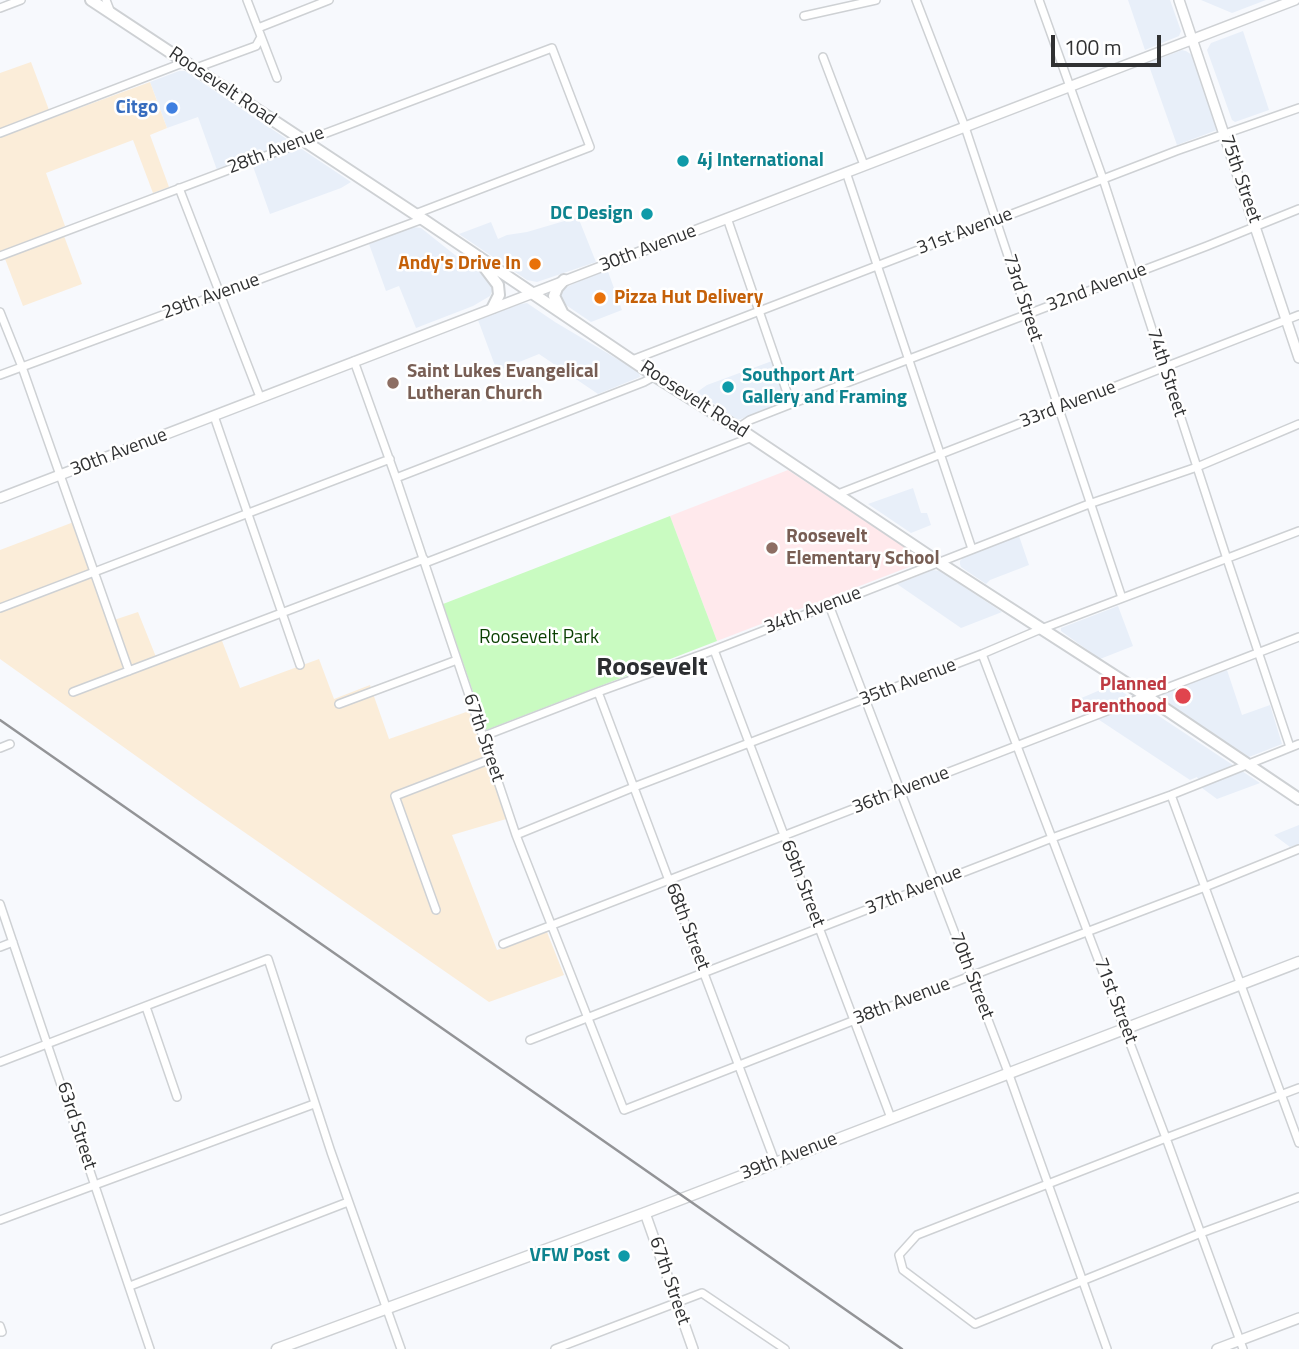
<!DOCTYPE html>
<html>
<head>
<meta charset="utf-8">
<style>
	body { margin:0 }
	#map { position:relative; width:1299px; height:1349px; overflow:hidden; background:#f7f9fd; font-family:"Titillium Web",sans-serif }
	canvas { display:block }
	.scale { position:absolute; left:1051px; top:35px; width:110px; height:32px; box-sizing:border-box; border:4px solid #303132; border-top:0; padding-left:9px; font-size:21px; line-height:24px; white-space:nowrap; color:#303132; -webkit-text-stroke:5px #fff; paint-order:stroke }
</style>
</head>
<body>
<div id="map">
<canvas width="1299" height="1349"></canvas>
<div class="scale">100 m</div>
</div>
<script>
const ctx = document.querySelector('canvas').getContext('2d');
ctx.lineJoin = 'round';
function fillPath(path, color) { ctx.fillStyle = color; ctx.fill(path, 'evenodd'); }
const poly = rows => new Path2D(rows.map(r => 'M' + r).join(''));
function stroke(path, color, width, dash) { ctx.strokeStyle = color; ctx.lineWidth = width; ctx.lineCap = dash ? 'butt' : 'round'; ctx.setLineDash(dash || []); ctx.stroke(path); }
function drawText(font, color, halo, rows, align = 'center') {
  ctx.font = font + ' "Titillium Web",sans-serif'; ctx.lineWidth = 5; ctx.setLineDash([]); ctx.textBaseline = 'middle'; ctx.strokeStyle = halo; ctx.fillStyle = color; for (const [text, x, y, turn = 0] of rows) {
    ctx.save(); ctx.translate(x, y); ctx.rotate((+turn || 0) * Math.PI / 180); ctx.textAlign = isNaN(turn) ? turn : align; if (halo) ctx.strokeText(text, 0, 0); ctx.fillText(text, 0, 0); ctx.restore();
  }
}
fillPath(poly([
	[1128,0,1170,0,1181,31,1179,36,1145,50],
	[1201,0,1266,0,1232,13],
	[1243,31,1269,110,1235,122,1232,120,1207,50,1211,43],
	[1182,50,1186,51,1192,55,1217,130,1177,145,1148,63],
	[179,71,185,71,351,182,341,188,270,214,250,158,217,170,198,117,167,128,150,82],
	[578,217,596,262,537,282,527,280,459,234,491,222,498,239,507,235,527,232],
	[413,227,421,228,455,255,489,277,492,281,493,289,490,296,473,306,416,328,399,286,386,291,369,244],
	[607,269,622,310,591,322,563,303,559,294,562,289],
	[527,303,555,322,634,369,639,372,640,377,598,394,539,354,497,371,478,320,520,304],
	[772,361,784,398,782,404,738,420,697,392,707,385],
	[913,488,921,513,927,513,931,525,911,533,868,504],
	[1019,536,1029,565,990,580,986,584,961,567,960,564,960,561,964,557],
	[933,570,940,571,1002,612,961,628,897,584],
	[1118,606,1133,646,1100,659,1061,631,1061,628],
	[1227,670,1242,715,1270,705,1282,744,1249,757,1162,699,1162,695,1164,693],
	[1112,685,1260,783,1217,799,1202,788,1197,777,1190,780,1072,702],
	[1299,825,1299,844,1290,847,1274,835]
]), '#e8eff9');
fillPath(poly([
	[31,62,52,118,150,82,167,128,150,135,169,187,153,193,133,140,46,173,65,226,61,228,82,284,23,306,2,251,0,251,0,138,2,137,0,133,0,73],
	[79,520,114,620,138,612,156,657,219,633,240,688,319,659,334,699,370,685,389,739,469,711,513,817,452,835,497,950,547,932,564,975,489,1002,195,798,0,659,0,550]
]), '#fbedd9');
fillPath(poly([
	[788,470,919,557,920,560,914,565,717,641,670,516]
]), '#ffe9ec');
fillPath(poly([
	[670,516,717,641,486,730,443,604]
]), '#c9fbc1');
const minor = poly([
	[106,0,111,13],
	[247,0,277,78],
	[916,0,965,127,1122,598],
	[1039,0,1103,179,1227,559,1290,747],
	[0,8,21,0],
	[804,16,876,0],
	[258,28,329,0],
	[823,57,864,165],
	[196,68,256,46,261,37],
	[0,133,185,62],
	[846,172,972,549],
	[179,188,260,397],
	[727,218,791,404],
	[0,256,552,48,590,147,415,214],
	[0,312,22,367,129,671],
	[632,360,1176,151,1299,108],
	[354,361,396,478,516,835,624,1110,855,1020,1205,887,1299,849],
	[0,375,423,219],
	[214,416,300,665],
	[738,428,750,420,791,404,1207,246,1299,209],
	[396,478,644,382,655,376],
	[838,494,1299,315],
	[425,563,752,437],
	[829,605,1008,1072,1107,1349],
	[0,608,390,459],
	[714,650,891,1118],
	[982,654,1166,1138,1243,1349],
	[73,692,424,559],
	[598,692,775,1162],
	[339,704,457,660],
	[484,736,598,692,714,650,1089,504,1197,467,1299,424],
	[0,748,10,744],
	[1171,795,1299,1143],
	[516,835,634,787,982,654,1041,629,1299,531],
	[0,904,150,1349],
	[436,910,395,796,491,759],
	[503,944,1299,637],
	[0,947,13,942],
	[146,1007,177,1097],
	[530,1040,1052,838,1171,795,1299,744],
	[0,1062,268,959,331,1152,401,1349],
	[1299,1088,1166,1138,917,1235,899,1255,903,1270,975,1324,1201,1233,1299,1197],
	[0,1220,314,1104],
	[130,1286,348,1202],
	[0,1326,2,1332,0,1332],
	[555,1349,702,1293,785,1349]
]);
const tertiary = poly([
	[1179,0,1299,358],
	[0,498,1295,0],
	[645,1213,693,1349],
	[1217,1349,1299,1318]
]);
const secondary = poly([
	[277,1349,645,1213,1299,962]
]);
const primary = poly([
	[91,0,415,214,655,376,738,428,938,562,1146,696,1299,799],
	[479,260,498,285,499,295,493,307],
	[562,312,554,296,557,288,564,280]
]);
stroke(minor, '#ced1d4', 10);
stroke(tertiary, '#ced1d4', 12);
stroke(secondary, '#ced1d4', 13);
stroke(primary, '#ced1d4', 14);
stroke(minor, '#fff', 7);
stroke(tertiary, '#fff', 9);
stroke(secondary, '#fff', 10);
stroke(primary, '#fff', 10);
stroke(poly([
	[0,720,902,1349]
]), '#939497', 2.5);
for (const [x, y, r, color] of [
	[172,108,7,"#3f7fe0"],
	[683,161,7,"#0f9aa8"],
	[647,214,7,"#0f9aa8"],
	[535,264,7,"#e8710a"],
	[600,298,7,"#e8710a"],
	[393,383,7,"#8d6e63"],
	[728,387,7,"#0f9aa8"],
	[772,548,7,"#8d6e63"],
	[1183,696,9,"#e0444e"],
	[624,1256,7,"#0f9aa8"]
]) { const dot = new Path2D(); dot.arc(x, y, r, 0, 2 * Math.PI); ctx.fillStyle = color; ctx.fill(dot); stroke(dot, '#fff', 2.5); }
drawText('19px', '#303132', '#fff', [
	["Roosevelt Road",222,87,34],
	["28th Avenue",276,151,-21],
	["75th Street",1240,179,71],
	["31st Avenue",965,232,-21],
	["30th Avenue",648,249,-21],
	["32nd Avenue",1097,288,-21],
	["29th Avenue",211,297,-20],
	["73rd Street",1022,298,72],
	["74th Street",1166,373,72],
	["Roosevelt Road",694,400,33],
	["33rd Avenue",1068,405,-21],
	["30th Avenue",119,453,-21],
	["34th Avenue",813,611,-21],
	["35th Avenue",908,683,-21],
	["67th Street",483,738,71],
	["36th Avenue",901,791,-21],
	["69th Street",802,884,69],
	["37th Avenue",914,891,-22],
	["68th Street",687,927,69],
	["70th Street",971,976,69],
	["71st Street",1115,1001,69],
	["38th Avenue",902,1002,-21],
	["63rd Street",76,1126,72],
	["39th Avenue",789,1157,-21],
	["67th Street",669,1281,71]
]);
drawText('bold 19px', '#366cbe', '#fff', [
	["Citgo",158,108]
], 'right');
drawText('bold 19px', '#0d838f', '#fff', [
	["4j International",697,161],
	["DC Design",633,214,"right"],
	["Southport Art",742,376],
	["Gallery and Framing",742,398],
	["VFW Post",610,1256,"right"]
], 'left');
drawText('bold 19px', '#c56008', '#fff', [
	["Andy's Drive In",521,264],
	["Pizza Hut Delivery",614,298,"left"]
], 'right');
drawText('bold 19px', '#785e54', '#fff', [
	["Saint Lukes Evangelical",407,372],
	["Lutheran Church",407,394],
	["Roosevelt",786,537],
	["Elementary School",786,559]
], 'left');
drawText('19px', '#093f01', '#fff', [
	["Roosevelt Park",539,638]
]);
drawText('bold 19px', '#be3a42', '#fff', [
	["Planned",1167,685],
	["Parenthood",1167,707]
], 'right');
drawText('bold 26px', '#2c2e31', '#fff', [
	["Roosevelt",652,669]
]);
</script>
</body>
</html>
